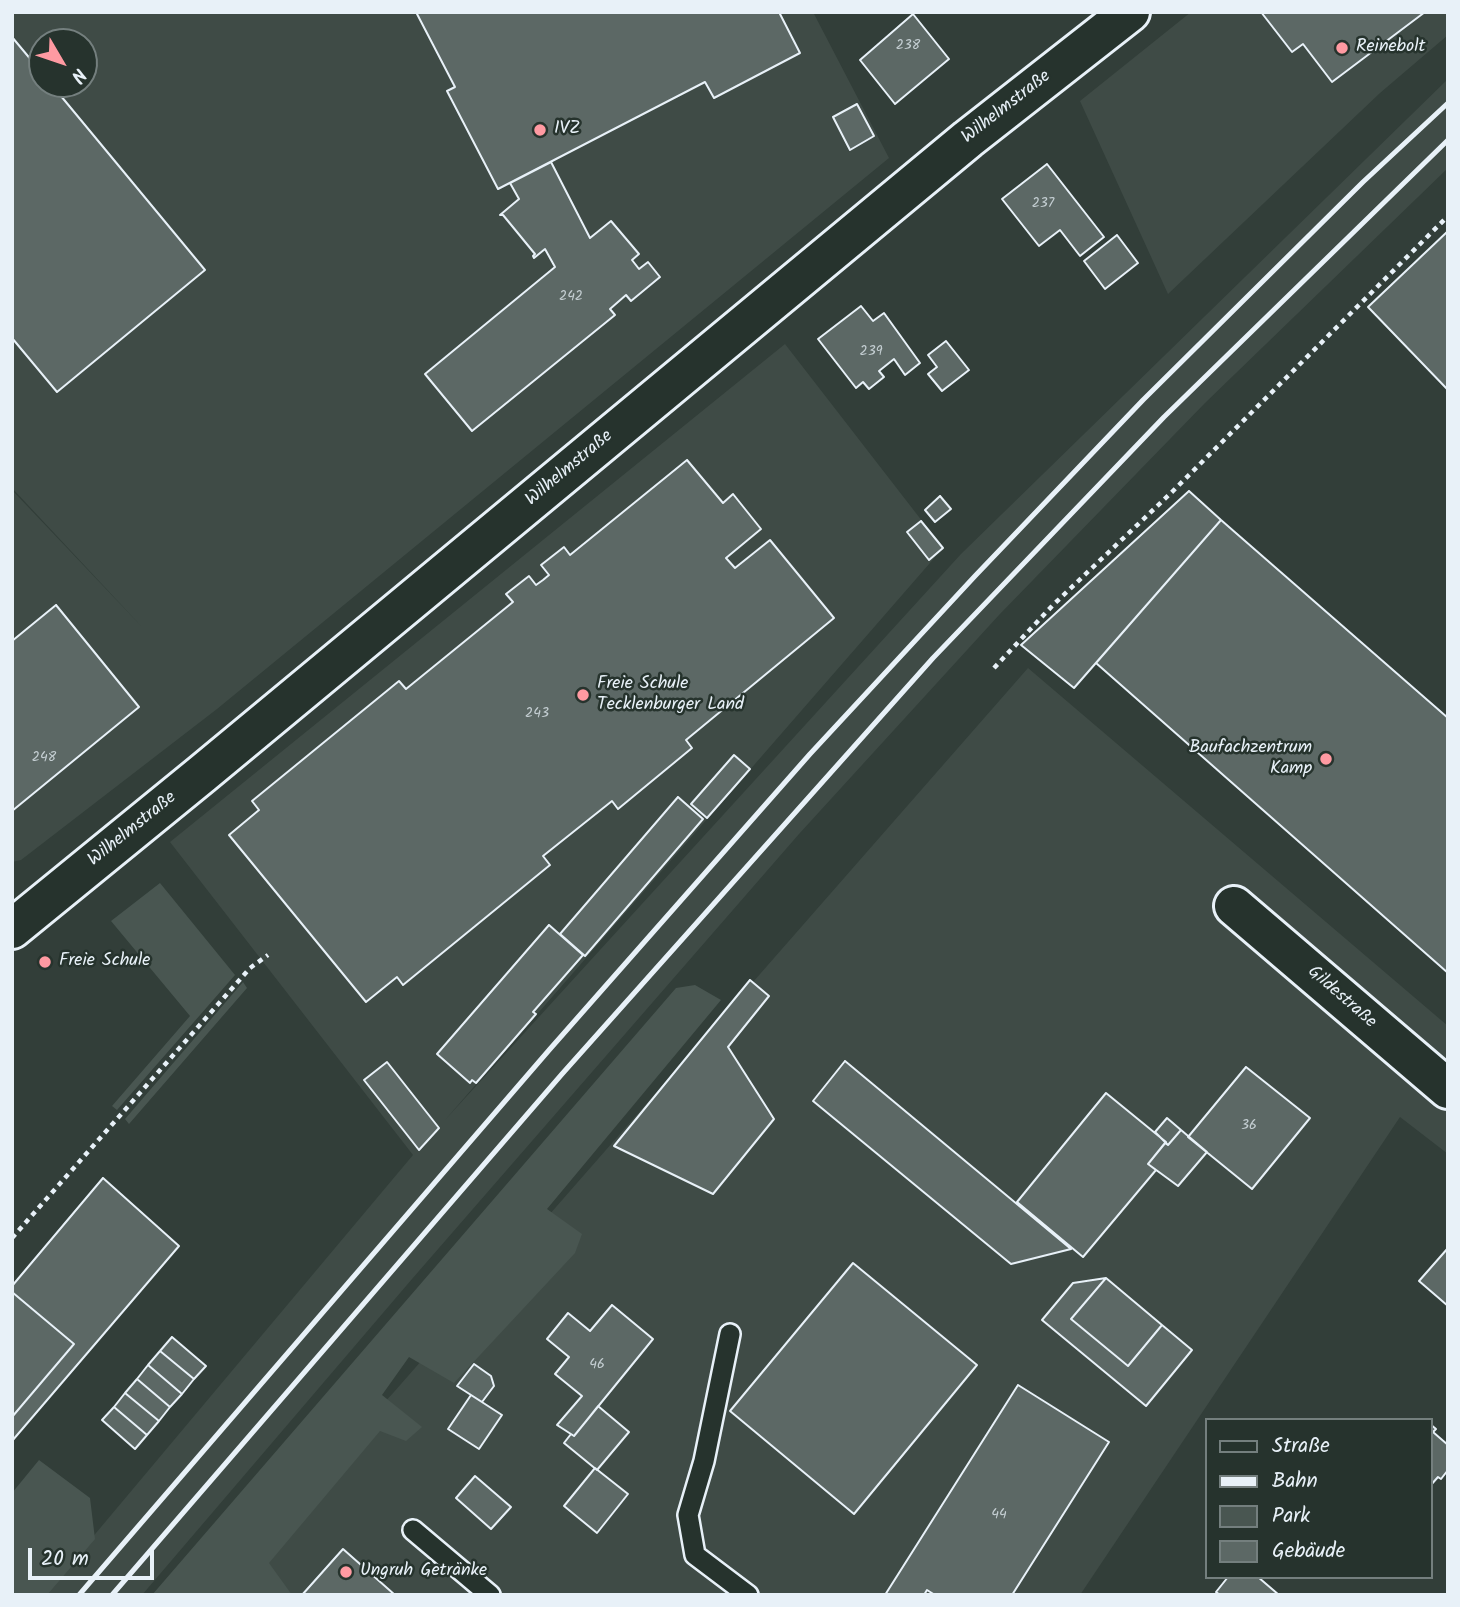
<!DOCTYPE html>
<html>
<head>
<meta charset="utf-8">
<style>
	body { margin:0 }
	#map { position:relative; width:1460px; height:1607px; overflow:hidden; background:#323e39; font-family:Kalam,sans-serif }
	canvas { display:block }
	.frame { position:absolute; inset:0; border:14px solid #e8f1f8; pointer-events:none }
	.legend { position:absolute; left:1205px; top:1418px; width:228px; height:161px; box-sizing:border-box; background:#26332d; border:2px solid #747f7e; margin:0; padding:9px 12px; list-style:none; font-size:21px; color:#e8f1f8 }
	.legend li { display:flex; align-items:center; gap:14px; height:35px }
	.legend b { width:35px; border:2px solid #747f7e }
	.north { position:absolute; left:28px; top:28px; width:70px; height:70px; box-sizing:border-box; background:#26332d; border:2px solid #747f7e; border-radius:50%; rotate:129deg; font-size:19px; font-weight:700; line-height:28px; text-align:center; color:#e8f1f8 }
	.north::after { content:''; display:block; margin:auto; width:24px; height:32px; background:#ff9aa2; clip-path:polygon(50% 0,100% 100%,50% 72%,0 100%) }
	.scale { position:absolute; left:28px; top:1548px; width:126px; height:32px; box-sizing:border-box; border:4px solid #e8f1f8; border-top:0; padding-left:9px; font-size:21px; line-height:24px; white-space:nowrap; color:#e8f1f8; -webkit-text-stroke:5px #26332d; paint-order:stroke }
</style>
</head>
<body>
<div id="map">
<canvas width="1460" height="1607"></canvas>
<div class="frame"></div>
<ul class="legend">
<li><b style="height:9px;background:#26332d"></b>Straße</li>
<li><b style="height:9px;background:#e8f1f8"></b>Bahn</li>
<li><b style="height:19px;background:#495651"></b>Park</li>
<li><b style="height:19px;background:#5c6865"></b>Gebäude</li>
</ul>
<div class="north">N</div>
<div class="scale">20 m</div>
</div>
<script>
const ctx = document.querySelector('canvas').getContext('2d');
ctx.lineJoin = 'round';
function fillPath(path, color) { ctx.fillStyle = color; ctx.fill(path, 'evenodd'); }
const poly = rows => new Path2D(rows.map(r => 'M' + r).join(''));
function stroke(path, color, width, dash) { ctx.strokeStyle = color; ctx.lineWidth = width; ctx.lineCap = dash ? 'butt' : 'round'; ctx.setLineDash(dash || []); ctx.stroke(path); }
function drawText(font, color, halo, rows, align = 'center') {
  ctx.font = font + ' Kalam,sans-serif'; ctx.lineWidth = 5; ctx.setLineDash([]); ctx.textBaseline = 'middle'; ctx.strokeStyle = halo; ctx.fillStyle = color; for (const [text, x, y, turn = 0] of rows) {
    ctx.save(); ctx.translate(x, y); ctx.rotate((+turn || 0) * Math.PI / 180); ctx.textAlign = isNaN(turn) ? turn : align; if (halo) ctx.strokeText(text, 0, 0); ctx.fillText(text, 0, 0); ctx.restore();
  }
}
fillPath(poly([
	[12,12,813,12,889,158,217,709,21,860,12,862,12,490,143,628,12,488],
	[42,42,84,42,84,84,42,84],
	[1191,12,1448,12,1448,35,1380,93,1168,294,1080,101],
	[1448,79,1448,168,1205,403,999,615,799,834,412,1279,142,1595,44,1595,413,1155,170,842,785,344,943,548,445,1120,961,554],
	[1028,668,1448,1026,1448,1154,1400,1117,1080,1595,206,1595,394,1392]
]), '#3f4b46');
fillPath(poly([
	[160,883,235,975,117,1110,112,1106,190,1016,111,921],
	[243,982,247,988,129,1124,125,1119],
	[695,985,721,1000,547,1209,582,1234,575,1253,454,1383,409,1357,382,1395,422,1427,406,1441,380,1431,269,1563,292,1595,152,1595,676,988],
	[39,1460,90,1498,95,1539,47,1595,12,1595,12,1493]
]), '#495651');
const building = poly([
	[416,12,779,12,800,53,714,98,705,82,498,189,447,91,455,87,416,12],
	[1261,12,1425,12,1332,82,1303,44,1292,52,1261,12],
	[913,14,949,59,895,104,860,60,913,14],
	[12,37,42,73,42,84,51,84,205,270,57,392,12,338,12,37],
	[857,104,874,136,850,150,833,117,857,104],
	[551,162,590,238,611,221,639,254,632,260,639,269,648,262,660,277,631,301,626,295,610,309,615,315,472,431,425,374,555,267,545,249,534,258,533,256,535,254,503,215,500,215,519,199,510,183,551,162],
	[1047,164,1104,237,1080,256,1060,230,1039,246,1002,199,1047,164],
	[1448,231,1448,390,1368,307,1448,231],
	[1117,235,1138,263,1105,289,1084,261,1117,235],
	[861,306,873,321,884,313,920,363,905,375,894,359,879,371,884,377,869,389,863,382,856,388,818,339,861,306],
	[946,341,969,370,942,391,928,374,937,367,928,355,946,341],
	[687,460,723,503,733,494,761,529,726,558,735,568,770,540,834,618,686,740,692,748,618,809,612,801,543,856,550,865,403,985,397,977,366,1002,229,835,259,810,252,801,399,681,406,689,513,602,506,594,529,576,536,585,543,580,549,575,541,565,564,547,570,555,687,460],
	[1189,491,1221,520,1074,688,1021,645,1189,491],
	[940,496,951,509,935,522,925,510,940,496],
	[1221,520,1448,718,1448,973,1096,663,1221,520],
	[921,521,943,548,929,560,907,532,921,521],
	[56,605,139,707,12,811,12,641,56,605],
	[734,755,750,769,707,818,691,804,734,755],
	[678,797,703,819,585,956,560,934,678,797],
	[549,925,583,955,533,1012,536,1014,476,1083,472,1080,470,1083,437,1054,549,925],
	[750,980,769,996,728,1047,774,1119,713,1194,614,1146,750,980],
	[845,1061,1071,1249,1011,1264,813,1101,845,1061],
	[387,1062,439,1128,419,1150,364,1080,387,1062],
	[1246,1067,1310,1118,1252,1189,1188,1137,1246,1067],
	[1106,1093,1166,1142,1148,1164,1156,1170,1083,1257,1017,1202,1106,1093],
	[1167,1118,1181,1130,1168,1145,1155,1132,1167,1118],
	[1181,1130,1207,1152,1178,1186,1148,1164,1165,1143,1168,1145,1181,1130],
	[103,1178,179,1246,12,1441,12,1417,74,1344,12,1292,12,1286,103,1178],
	[1448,1248,1448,1306,1419,1281,1448,1248],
	[853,1263,977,1365,854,1514,730,1411,853,1263],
	[1106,1278,1162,1325,1128,1366,1071,1319,1106,1278],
	[1106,1278,1071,1319,1128,1366,1162,1325,1192,1350,1146,1406,1042,1320,1073,1283,1106,1278],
	[12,1292,74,1344,12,1417,12,1292],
	[612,1305,653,1339,574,1436,557,1425,582,1396,555,1374,569,1357,547,1339,568,1313,590,1331,612,1305],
	[172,1337,206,1366,194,1379,160,1351,172,1337],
	[160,1351,194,1379,182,1394,148,1365,160,1351],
	[474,1364,491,1376,494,1386,482,1402,457,1386,474,1364],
	[148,1365,182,1394,170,1407,137,1379,148,1365],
	[137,1379,170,1407,159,1421,125,1393,137,1379],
	[1018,1385,1109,1442,1012,1595,935,1595,927,1590,924,1595,885,1595,1018,1385],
	[125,1393,159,1421,147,1435,114,1407,125,1393],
	[471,1395,502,1415,479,1449,448,1429,471,1395],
	[598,1406,629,1432,597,1470,564,1443,571,1434,574,1436,598,1406],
	[114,1407,147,1435,135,1449,102,1420,114,1407],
	[1430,1424,1436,1429,1433,1432,1448,1445,1448,1470,1441,1479,1438,1477,1430,1486,1430,1424],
	[595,1468,628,1494,597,1533,564,1506,595,1468],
	[475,1476,511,1507,491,1529,456,1498,475,1476],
	[343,1549,395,1595,302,1595,343,1549],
	[1228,1577,1258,1577,1279,1595,1220,1595,1216,1592,1228,1577]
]);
fillPath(building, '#5c6865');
stroke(building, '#e8f1f8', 2);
const lane = poly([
	[730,1334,704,1461,688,1515,695,1555,748,1595],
	[413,1530,490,1595]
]);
const street = poly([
	[1234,906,1448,1089],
	[12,929,202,774,968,139,1130,12]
]);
stroke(lane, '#e8f1f8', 24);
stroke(street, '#e8f1f8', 44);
stroke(poly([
	[994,668,1053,605,1172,492,1448,216],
	[12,1238,250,968,268,955]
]), '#e8f1f8', 4.5, [5, 5]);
stroke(lane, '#26332d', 19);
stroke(street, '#26332d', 38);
stroke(poly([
	[79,1595,550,1049,810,754,975,576,1143,400,1363,182,1448,103],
	[112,1595,562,1074,933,658,1164,417,1448,140]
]), '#e8f1f8', 5);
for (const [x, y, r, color] of [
	[1342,48,7,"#ff9aa2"],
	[540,130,7,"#ff9aa2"],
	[583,695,7,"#ff9aa2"],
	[1326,759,7,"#ff9aa2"],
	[45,962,7,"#ff9aa2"],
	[346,1572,7,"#ff9aa2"]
]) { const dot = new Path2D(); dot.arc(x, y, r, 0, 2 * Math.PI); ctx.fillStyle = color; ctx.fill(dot); stroke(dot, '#26332d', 2.5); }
drawText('14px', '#c5cfd3', null, [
	["238",908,47],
	["237",1043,205],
	["242",571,298],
	["239",871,353],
	["243",537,715],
	["248",44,759],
	["36",1249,1127],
	["46",597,1366],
	["44",999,1516]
]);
drawText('18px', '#e8f1f8', '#26332d', [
	["Reinebolt",1356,48],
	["IVZ",554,130],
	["Freie Schule",597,685],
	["Tecklenburger Land",597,706],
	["Baufachzentrum",1312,749,"right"],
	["Kamp",1312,770,"right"],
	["Freie Schule",59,962],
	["Ungruh Getränke",360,1572]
], 'left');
drawText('18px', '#e8f1f8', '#26332d', [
	["Wilhelmstraße",1007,108,-38],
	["Wilhelmstraße",570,469,-40],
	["Wilhelmstraße",133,830,-39],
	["Gildestraße",1341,998,41]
]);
</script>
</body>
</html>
